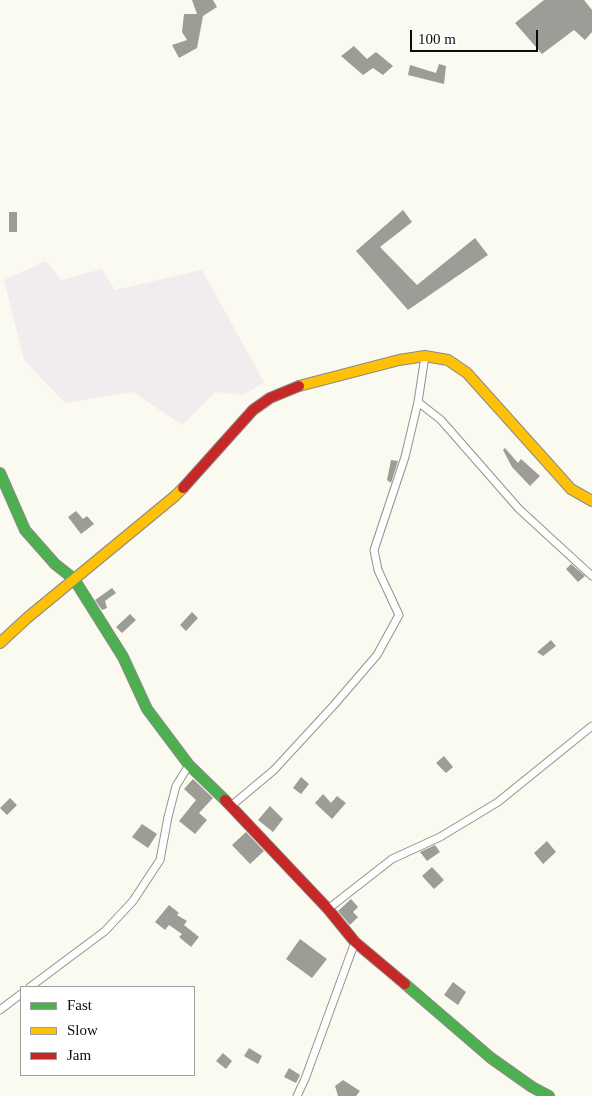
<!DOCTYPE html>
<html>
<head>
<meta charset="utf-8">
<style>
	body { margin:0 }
	#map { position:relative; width:592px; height:1096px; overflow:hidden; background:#fafaf1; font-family:"Times New Roman",serif }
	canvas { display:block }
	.legend { position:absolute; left:20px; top:986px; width:175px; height:90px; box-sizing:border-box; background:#fff; border:1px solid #9e9e9e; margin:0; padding:6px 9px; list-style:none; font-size:15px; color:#0c0c0c }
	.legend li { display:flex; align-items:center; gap:10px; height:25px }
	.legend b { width:25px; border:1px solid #9e9e9e }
	.scale { position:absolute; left:410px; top:30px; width:128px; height:22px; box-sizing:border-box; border:2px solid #0c0c0c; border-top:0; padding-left:6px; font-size:15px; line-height:18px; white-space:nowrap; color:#0c0c0c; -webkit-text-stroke:4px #fff; paint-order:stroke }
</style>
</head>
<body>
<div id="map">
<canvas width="592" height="1096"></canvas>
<ul class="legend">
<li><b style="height:6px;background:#4caf50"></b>Fast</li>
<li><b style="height:6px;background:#ffc107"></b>Slow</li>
<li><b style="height:6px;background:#c62828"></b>Jam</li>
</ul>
<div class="scale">100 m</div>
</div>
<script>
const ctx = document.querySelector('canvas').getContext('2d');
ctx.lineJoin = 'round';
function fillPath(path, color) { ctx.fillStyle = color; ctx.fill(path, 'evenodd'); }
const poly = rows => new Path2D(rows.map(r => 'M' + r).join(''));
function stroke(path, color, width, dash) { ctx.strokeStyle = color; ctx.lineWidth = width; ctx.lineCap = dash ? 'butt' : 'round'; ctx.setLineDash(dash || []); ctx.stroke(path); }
fillPath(poly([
	[46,261,61,280,102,269,115,290,202,270,264,382,244,395,215,392,182,425,133,392,65,403,24,360,4,280]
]), '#f2ecee');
fillPath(poly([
	[192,0,213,0,217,7,203,16,197,48,179,58,172,45,187,40,182,32,184,14,197,14],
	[544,0,584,0,592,10,592,32,585,40,574,30,542,54,515,23],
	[354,46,367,59,376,52,393,66,383,75,373,68,363,75,341,56],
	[439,64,446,66,444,84,408,75,410,65,436,73],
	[403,210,412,222,380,247,417,285,475,238,488,255,408,310,356,251],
	[9,212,17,212,17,232,9,232],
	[505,448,518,463,521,459,540,476,530,486,512,467,503,450],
	[391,460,398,461,391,483,387,480],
	[76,511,83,519,87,516,94,524,81,534,68,517],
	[571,564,585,576,578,582,566,569],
	[112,588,116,593,105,601,107,608,102,610,95,600],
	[192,612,198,618,186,631,180,625],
	[130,614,136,620,122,633,116,627],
	[551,640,556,646,543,656,537,652],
	[444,756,453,767,446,773,436,763],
	[301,777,309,784,301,794,293,788],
	[193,779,213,798,199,813,207,820,195,834,179,821,196,800,184,789],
	[323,794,331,803,337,796,346,803,332,819,315,803],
	[10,798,17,805,7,815,0,808],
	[270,806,283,819,273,832,258,820],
	[142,824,157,834,148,848,132,837],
	[246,832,264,851,250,864,232,845],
	[547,841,556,852,543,864,534,853],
	[435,845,440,852,427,861,420,852],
	[432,867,444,880,434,889,422,876],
	[351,899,358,907,353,912,358,917,350,925,338,911],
	[169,905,179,913,177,915,187,921,184,925,199,937,191,947,179,937,182,934,169,925,165,930,155,922],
	[300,939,327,959,312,978,286,959],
	[453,982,466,992,458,1005,444,995],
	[249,1048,262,1056,258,1064,244,1056],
	[223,1053,232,1061,226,1069,216,1061],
	[289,1068,300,1075,296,1083,284,1077],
	[343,1080,360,1091,356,1096,338,1096,335,1086]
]), '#9d9c97');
const street = poly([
	[418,402,441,420,519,509,592,576],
	[231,806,274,770,334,705,377,655,399,615,378,570,374,550,405,457,418,402,425,356],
	[328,909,392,859,440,837,498,802,592,726],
	[30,987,105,931,133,901,160,860,168,817,176,786,189,765],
	[0,1010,21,994],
	[297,1096,305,1079,355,942]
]);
const fast = poly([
	[0,473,25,530,55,564,74,579,123,657,147,709,189,765,225,800],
	[405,984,491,1058,532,1087,549,1096]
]);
const slow = poly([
	[299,386,399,360,425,356,448,360,467,373,571,489,592,501],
	[0,643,27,618,175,496,183,488]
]);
const jam = poly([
	[183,488,253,410,270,398,299,386],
	[225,800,328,909,355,942,405,984]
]);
stroke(street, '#93938f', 9);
stroke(fast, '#8a8a86', 12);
stroke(slow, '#8a8a86', 12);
stroke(jam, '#8a8a86', 12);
stroke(street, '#fefefd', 7);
stroke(fast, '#4caf50', 10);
stroke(slow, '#ffc107', 10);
stroke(jam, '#c62828', 10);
</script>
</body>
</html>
